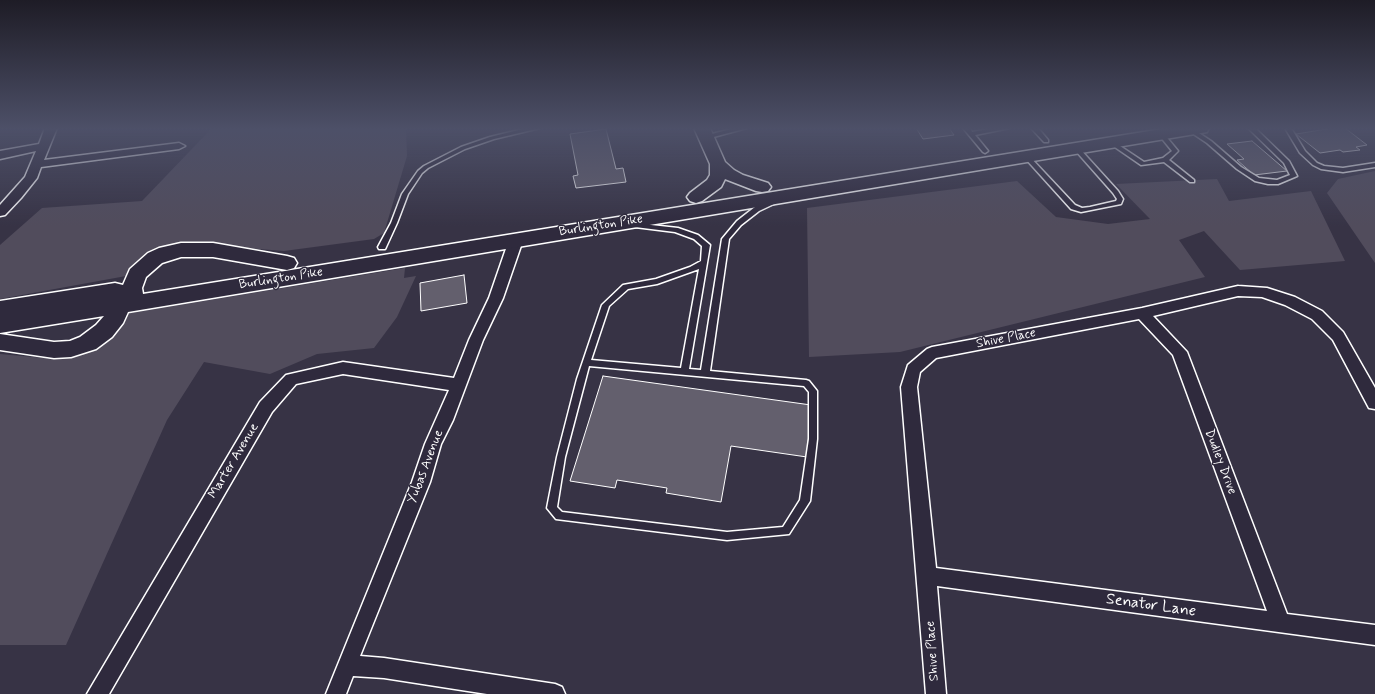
<!DOCTYPE html>
<html>
<head>
<meta charset="utf-8">
<style>
	body { margin:0 }
	canvas { display:block; background:#373345 }
</style>
</head>
<body>
<canvas width="1375" height="694"></canvas>
<script>
const ctx = document.querySelector('canvas').getContext('2d');
ctx.lineJoin = 'round';
function fillPath(path, color) { ctx.fillStyle = color; ctx.fill(path, 'evenodd'); }
const poly = rows => new Path2D(rows.map(r => 'M' + r).join(''));
function stroke(path, color, width, dash) { ctx.strokeStyle = color; ctx.lineWidth = width; ctx.lineCap = dash ? 'butt' : 'round'; ctx.setLineDash(dash || []); ctx.stroke(path); }
function drawText(font, color, halo, rows, align = 'center') {
  ctx.font = font + ' Mynerve,sans-serif'; ctx.lineWidth = 3; ctx.setLineDash([]); ctx.textBaseline = 'middle'; ctx.strokeStyle = halo; ctx.fillStyle = color; for (const [text, x, y, turn = 0] of rows) {
    ctx.save(); ctx.translate(x, y); ctx.rotate((+turn || 0) * Math.PI / 180); ctx.textAlign = isNaN(turn) ? turn : align; if (halo) ctx.strokeText(text, 0, 0); ctx.fillText(text, 0, 0); ctx.restore();
  }
}
fillPath(poly([
	[212,128,406,128,407,156,384,233,374,239,284,251,182,243,154,250,139,259,126,276,0,299,0,245,42,208,142,201],
	[1375,171,1375,263,1327,193,1338,179],
	[1217,179,1229,201,1311,191,1345,261,1240,270,1204,231,1179,240,1205,277,900,352,809,357,807,208,1017,181,1056,217,1108,224,1150,219,1116,184],
	[405,268,404,278,416,276,397,317,374,348,317,354,270,374,204,362,167,420,66,645,0,645,0,354,55,359,86,351,125,314]
]), '#514c5c');
const building = poly([
	[916,128,949,128,954,135,923,139,916,128],
	[1333,128,1345,128,1367,145,1356,147,1360,150,1343,152,1340,150,1320,153,1296,134,1333,128],
	[606,129,616,169,623,168,626,182,576,188,573,176,578,175,570,134,606,129],
	[1252,141,1287,171,1254,175,1237,160,1244,159,1227,144,1252,141],
	[464,275,467,303,421,311,420,283,464,275],
	[603,376,811,405,807,457,731,446,721,502,666,493,667,488,617,480,615,488,570,481,603,376]
]);
fillPath(building, '#635f6d');
stroke(building, '#fff', 1);
const lane = poly([
	[527,128,540,128,494,139,465,149,428,168,422,173,408,194,397,223,386,247,385,249,379,249,378,247,391,223,402,194,418,171,424,166,461,147,490,137,527,128],
	[735,128,747,128,706,139,703,137,704,136,735,128],
	[963,128,970,128,972,132,994,128,1010,128,975,135,988,151,985,153,983,152,963,128],
	[1031,128,1038,128,1048,140,1048,142,1044,142,1031,128],
	[1190,128,1193,129,1211,141,1241,167,1259,178,1277,180,1290,175,1284,163,1248,128,1255,128,1289,161,1297,176,1278,184,1268,184,1255,181,1237,169,1207,143,1189,131,1188,130,1190,128],
	[1285,128,1291,128,1305,151,1317,163,1324,166,1343,168,1375,163,1375,167,1343,172,1321,169,1313,165,1300,153,1285,128],
	[1162,133,1164,134,1178,151,1169,160,1194,180,1194,182,1190,182,1164,162,1141,165,1109,143,1110,142,1114,142,1144,162,1163,158,1172,151,1159,135,1162,133],
	[1077,147,1079,148,1118,191,1123,199,1121,204,1081,212,1071,209,1024,157,1025,156,1029,156,1075,205,1082,208,1090,207,1116,201,1117,199,1113,193,1075,150,1075,148,1077,147],
	[773,200,775,200,778,202,759,211,741,225,729,239,710,371,806,380,809,381,817,391,817,439,810,501,789,534,727,540,556,519,547,508,557,457,577,379,602,305,623,285,656,279,690,267,701,261,702,246,694,239,675,232,635,227,633,227,632,225,633,223,678,228,698,235,710,245,689,369,701,370,722,239,737,221,755,207,773,200],
	[699,269,681,368,591,360,609,306,628,289,657,284,699,269],
	[589,366,804,386,809,392,809,439,800,500,783,527,727,532,562,512,557,507,565,457,589,366]
]);
const street = poly([
	[45,128,57,128,44,160,179,143,185,146,179,149,41,167,37,178,21,198,5,215,0,216,0,205,25,177,36,151,0,159,0,151,39,144,45,128],
	[516,236,521,237,523,240,503,298,483,340,453,420,441,444,430,482,360,656,384,658,555,684,562,687,565,694,487,694,384,678,353,676,346,694,326,694,412,482,425,444,449,390,343,374,296,384,272,412,109,694,87,694,260,402,286,375,343,362,454,378,469,340,489,298,509,240,511,237,516,236],
	[1238,286,1267,288,1295,297,1322,311,1343,332,1375,388,1375,409,1369,408,1333,340,1312,319,1285,305,1262,297,1238,296,1153,316,1187,352,1287,614,1375,625,1375,645,937,586,946,694,926,694,901,387,908,365,927,349,932,347,1142,308,1238,286],
	[1139,319,1173,355,1267,611,936,568,917,387,920,372,936,358,1139,319]
]);
const secondary = poly([
	[694,128,710,128,725,162,734,170,743,175,768,183,771,187,768,191,762,192,756,191,725,179,721,187,702,201,696,203,690,201,687,197,690,193,707,180,710,175,710,164,694,128]
]);
const highway = poly([
	[1168,128,1209,128,1207,132,1201,133,128,312,123,323,112,337,96,349,71,357,54,358,0,350,0,334,54,342,70,341,80,337,96,325,104,316,0,333,0,317,109,299,0,317,0,301,115,283,123,285,130,269,148,253,159,248,181,243,213,243,287,256,294,258,297,263,294,268,287,270,213,257,181,257,162,263,146,277,142,288,143,294,1168,128]
]);
stroke(lane, '#fff', 3);
stroke(street, '#fff', 3);
stroke(secondary, '#fff', 3);
stroke(highway, '#fff', 3);
fillPath(lane, '#2f2a3d');
fillPath(street, '#2f2a3d');
fillPath(secondary, '#2f2a3d');
fillPath(highway, '#2f2a3d');
const sky = ctx.createLinearGradient(0, 0, 0, 226);
sky.addColorStop(0, '#1e1c26');
sky.addColorStop(0.57, '#4d5068');
sky.addColorStop(1, '#4d506800');
ctx.fillStyle = sky;
ctx.fillRect(0, 0, 1375, 226);
drawText('13px', '#fff', '#2f2a3d', [
	["Burlington Pike",601,226,-9],
	["Burlington Pike",281,279,-9],
	["Shive Place",1006,339,-11],
	["Marter Avenue",234,461,-59],
	["Dudley Drive",1220,462,69],
	["Yubas Avenue",426,467,-69],
	["Shive Place",933,651,-94]
]);
drawText('16px', '#fff', '#2f2a3d', [
	["Senator Lane",1151,606,8]
]);
</script>
</body>
</html>
